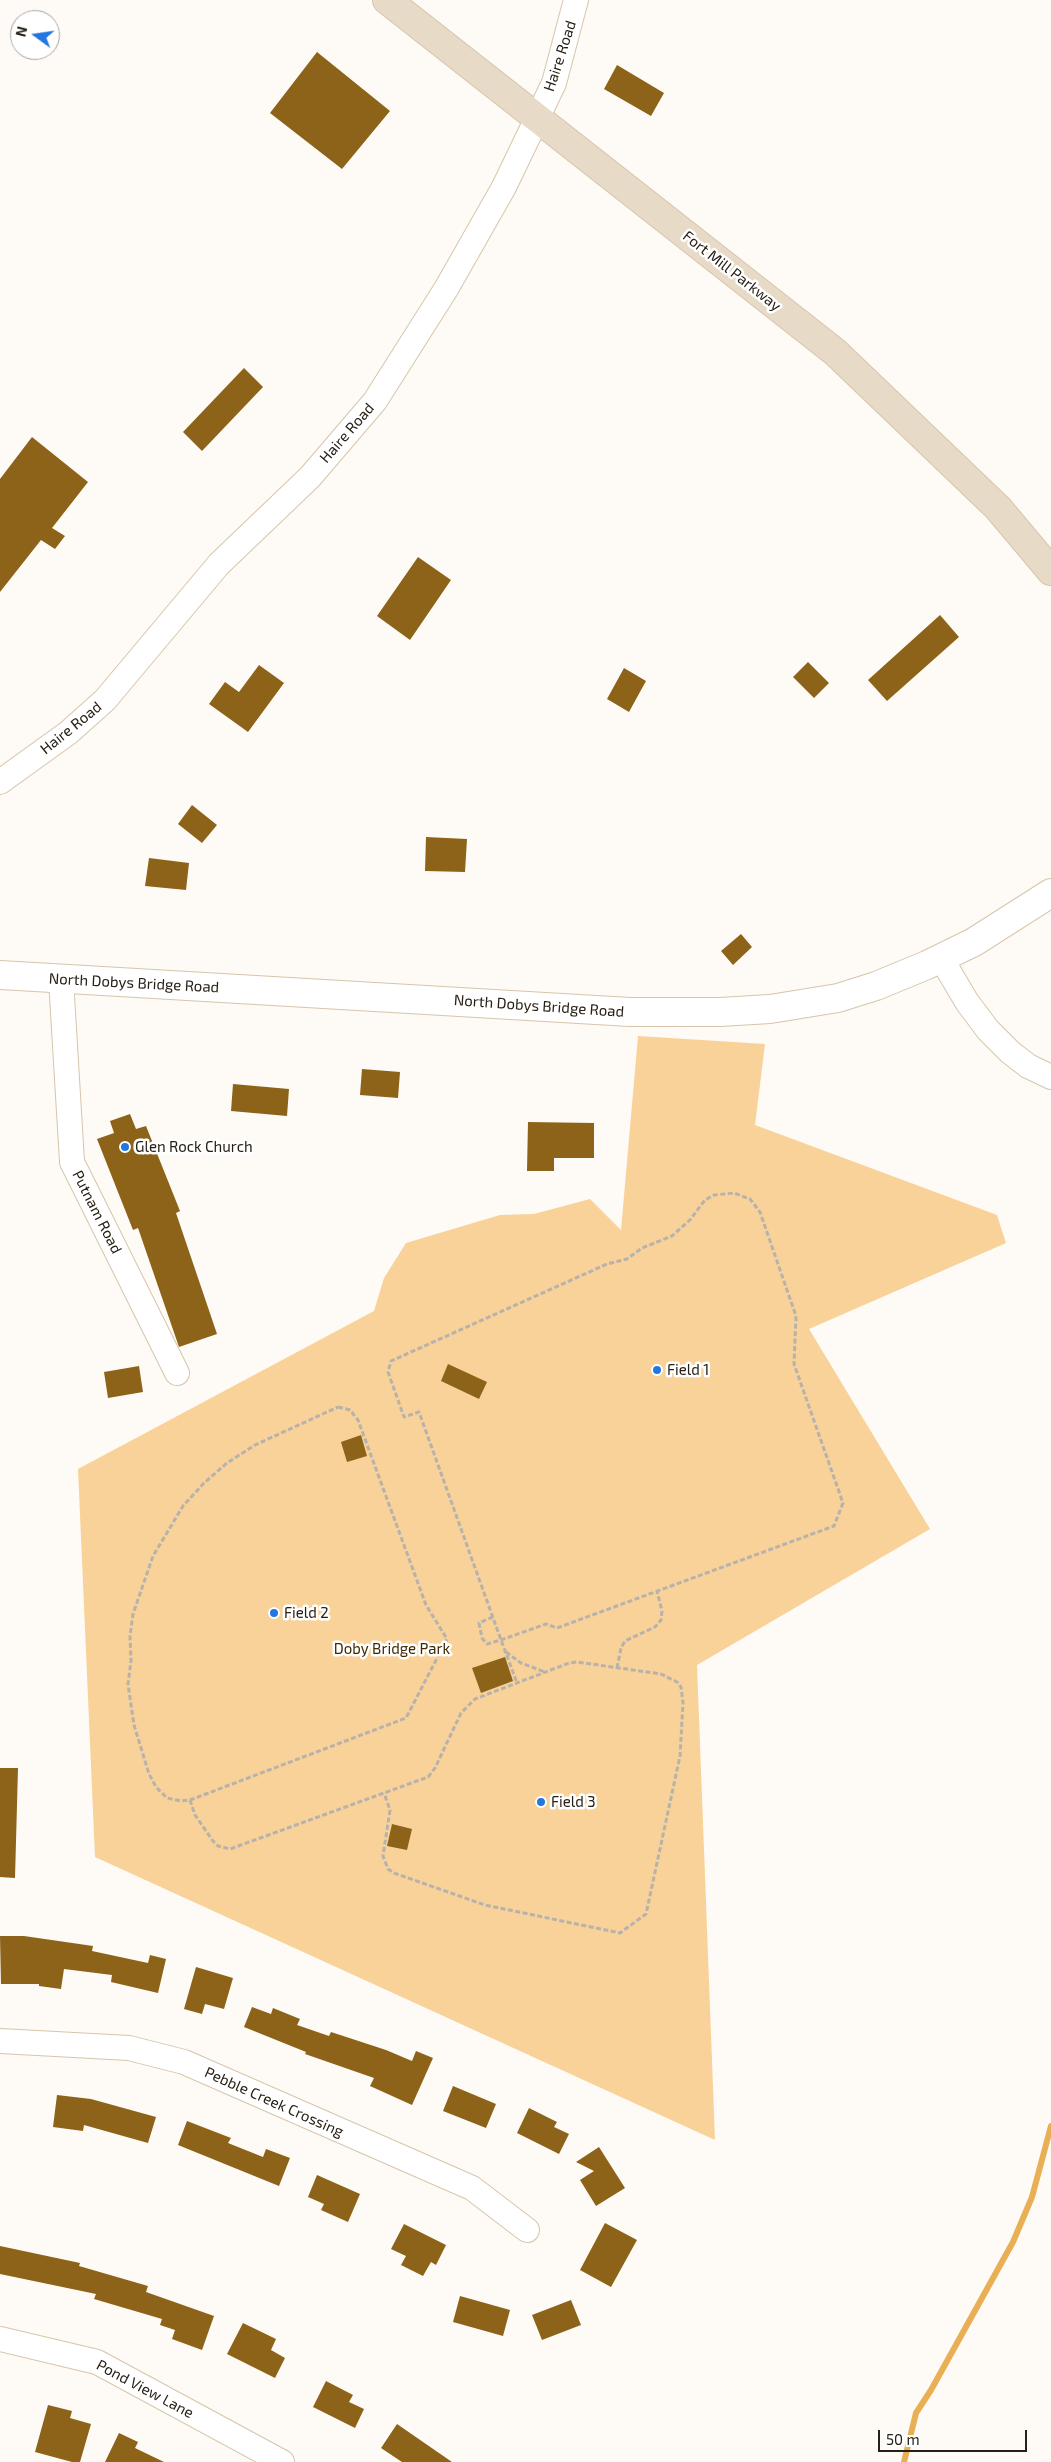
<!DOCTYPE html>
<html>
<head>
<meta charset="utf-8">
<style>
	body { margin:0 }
	#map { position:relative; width:1051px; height:2462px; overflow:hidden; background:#fefaf5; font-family:"Exo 2",sans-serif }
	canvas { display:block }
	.north { position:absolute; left:10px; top:10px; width:50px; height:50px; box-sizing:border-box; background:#fff; border:1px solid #a9a6a2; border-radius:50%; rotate:284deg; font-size:14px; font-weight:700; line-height:20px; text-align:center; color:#272016 }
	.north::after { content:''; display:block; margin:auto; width:18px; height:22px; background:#2477e1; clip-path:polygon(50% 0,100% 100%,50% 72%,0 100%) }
	.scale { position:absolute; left:878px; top:2430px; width:149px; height:22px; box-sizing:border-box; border:2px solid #272016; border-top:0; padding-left:6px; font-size:15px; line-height:18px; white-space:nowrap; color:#272016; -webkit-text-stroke:4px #fff; paint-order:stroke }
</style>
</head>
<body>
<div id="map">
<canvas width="1051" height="2462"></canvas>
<div class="north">N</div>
<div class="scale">50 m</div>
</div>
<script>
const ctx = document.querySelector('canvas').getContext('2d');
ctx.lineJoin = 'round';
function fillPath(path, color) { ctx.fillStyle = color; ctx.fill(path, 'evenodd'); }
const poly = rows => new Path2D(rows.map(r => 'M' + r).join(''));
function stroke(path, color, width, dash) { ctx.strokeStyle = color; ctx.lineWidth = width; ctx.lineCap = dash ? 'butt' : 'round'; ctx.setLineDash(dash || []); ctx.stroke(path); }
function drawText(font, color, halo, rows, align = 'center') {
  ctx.font = font + ' "Exo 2",sans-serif'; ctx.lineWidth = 5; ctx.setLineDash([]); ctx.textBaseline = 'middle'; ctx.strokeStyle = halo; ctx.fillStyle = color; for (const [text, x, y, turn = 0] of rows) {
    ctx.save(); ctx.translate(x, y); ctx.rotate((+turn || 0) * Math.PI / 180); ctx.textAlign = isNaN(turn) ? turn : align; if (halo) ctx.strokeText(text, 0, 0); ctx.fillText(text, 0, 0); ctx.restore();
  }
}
fillPath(poly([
	[638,1036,765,1044,755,1125,997,1215,1006,1243,809,1329,930,1529,697,1665,715,2140,95,1857,78,1469,374,1311,384,1278,406,1243,500,1215,534,1214,590,1199,621,1230]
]), '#f8d299');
stroke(poly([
	[904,2462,916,2413,931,2390,1013,2242,1032,2197,1051,2126]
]), '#e8af54', 6);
fillPath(poly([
	[317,52,390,111,342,169,270,113],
	[617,65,664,93,651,116,604,89],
	[244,368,263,387,202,451,183,432],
	[32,437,88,482,52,528,65,536,55,549,41,540,0,592,0,479],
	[418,557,451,580,410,640,377,616],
	[940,615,959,637,887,701,868,680],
	[808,662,829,683,814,698,793,677],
	[259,665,284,683,248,732,209,704,225,682,239,692],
	[624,668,646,681,629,712,607,699],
	[192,805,217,825,202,843,178,824],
	[426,837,467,839,465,872,425,871],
	[149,858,189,863,186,890,145,886],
	[741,934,752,947,733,965,721,951],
	[362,1069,400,1072,398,1098,360,1095],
	[233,1084,289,1089,287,1116,231,1111],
	[130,1114,136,1129,146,1126,180,1211,176,1213,217,1334,179,1347,138,1228,133,1230,97,1139,114,1133,110,1121],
	[528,1122,594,1123,594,1158,554,1158,554,1171,527,1171],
	[448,1364,487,1382,479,1399,441,1381],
	[139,1366,143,1392,108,1398,104,1372],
	[361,1435,367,1456,347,1462,341,1442],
	[505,1657,513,1681,481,1693,472,1668],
	[0,1768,18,1768,15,1878,0,1877],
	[392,1824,412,1829,407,1850,387,1846],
	[0,1936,24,1936,93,1946,92,1951,148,1963,150,1955,166,1959,158,1993,111,1982,112,1975,64,1969,61,1989,39,1986,39,1984,1,1984],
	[196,1967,233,1978,224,2009,205,2004,202,2014,184,2009],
	[252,2007,271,2014,273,2008,300,2019,297,2025,329,2036,331,2032,386,2050,412,2061,416,2051,433,2058,412,2105,370,2086,374,2078,305,2054,306,2052,244,2027],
	[453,2086,496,2104,486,2128,443,2111],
	[57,2095,91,2099,156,2117,148,2143,84,2125,83,2131,53,2127],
	[529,2108,557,2122,554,2127,569,2134,559,2154,517,2133],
	[187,2121,231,2138,228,2143,263,2157,266,2149,290,2158,279,2186,178,2145],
	[599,2147,625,2188,596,2206,580,2180,594,2171,576,2162],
	[317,2175,360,2194,348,2222,321,2210,324,2204,308,2197],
	[605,2223,637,2240,611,2287,580,2270],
	[404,2224,446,2245,436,2265,431,2262,423,2276,401,2265,406,2256,391,2249],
	[0,2246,80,2263,79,2266,148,2286,146,2292,214,2316,202,2350,172,2339,175,2330,160,2325,162,2319,94,2299,96,2294,0,2274],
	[460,2296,510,2310,503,2336,453,2322],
	[571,2300,581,2325,542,2340,532,2315],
	[243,2323,276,2339,271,2350,285,2358,275,2378,227,2354],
	[326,2381,353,2395,349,2402,364,2409,355,2428,313,2407],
	[48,2405,72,2411,70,2418,91,2424,80,2462,72,2462,35,2452],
	[397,2424,452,2462,402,2462,381,2448],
	[119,2433,138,2442,135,2448,164,2462,105,2462]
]), '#8c6318');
const minor = poly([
	[0,782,68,733,105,700,219,564,310,477,375,401,446,289,504,187,554,83,576,0],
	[941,958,967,1002,988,1030,1010,1052,1028,1066,1051,1077],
	[61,979,72,1162,177,1373],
	[0,2041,129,2048,184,2062,472,2188,527,2230],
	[0,2339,97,2362,282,2462]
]);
const tertiary = poly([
	[0,975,630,1012,720,1012,770,1009,838,998,876,986,927,965,974,942,1051,893]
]);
const secondary = poly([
	[387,0,835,352,998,508,1051,571]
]);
stroke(minor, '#d7c5aa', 26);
stroke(tertiary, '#d7c5aa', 30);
stroke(secondary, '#d7c5aa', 30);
stroke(poly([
	[338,1407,350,1410,358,1420,426,1605,447,1639,406,1718,190,1800,181,1801,167,1798,156,1787,149,1774,134,1725,128,1684,131,1661,130,1636,133,1614,153,1556,183,1506,204,1483,227,1463,255,1445,338,1407],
	[493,1617,479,1623,482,1638,487,1644,501,1640,546,1624,557,1628,834,1526,843,1503,794,1364,796,1316,760,1212,750,1199,734,1193,714,1195,705,1200,690,1220,672,1236,642,1248,627,1259,607,1264,391,1361,388,1372,404,1417,419,1412,501,1640,517,1683],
	[506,1652,521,1663,545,1672],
	[617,1668,621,1648,625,1641,655,1627,661,1620,662,1611,657,1591],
	[190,1800,195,1815,213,1841,218,1846,230,1849,428,1777,435,1768,461,1713,475,1699,569,1663,577,1662,661,1674,677,1682,681,1687,683,1703,680,1756,646,1914,620,1933,485,1905,394,1873,388,1869,383,1856,390,1810,384,1793]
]), '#b7b2ab', 3, [5, 2.5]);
stroke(minor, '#fff', 24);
stroke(tertiary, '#fff', 28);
stroke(secondary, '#e7dbc8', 28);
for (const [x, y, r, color] of [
	[125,1147,5,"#2477e1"],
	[657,1370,5,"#2477e1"],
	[274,1613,5,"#2477e1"],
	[541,1802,5,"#2477e1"]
]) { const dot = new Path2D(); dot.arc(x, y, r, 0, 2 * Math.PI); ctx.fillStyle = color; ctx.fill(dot); stroke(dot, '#fff', 2); }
drawText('15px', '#272016', '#fff', [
	["Haire Road",560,56,-72],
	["Fort Mill Parkway",732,271,38],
	["Haire Road",347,433,-49],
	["Haire Road",71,728,-39],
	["North Dobys Bridge Road",134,983,3],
	["North Dobys Bridge Road",539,1006,4],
	["Putnam Road",97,1212,63],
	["Pebble Creek Crossing",274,2102,24],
	["Pond View Lane",145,2389,28]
]);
drawText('15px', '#272016', '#fff', [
	["Glen Rock Church",135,1147],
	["Field 1",667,1370],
	["Field 2",284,1613],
	["Field 3",551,1802]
], 'left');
drawText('15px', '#3f2900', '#fff', [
	["Doby Bridge Park",392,1649]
]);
</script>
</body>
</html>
